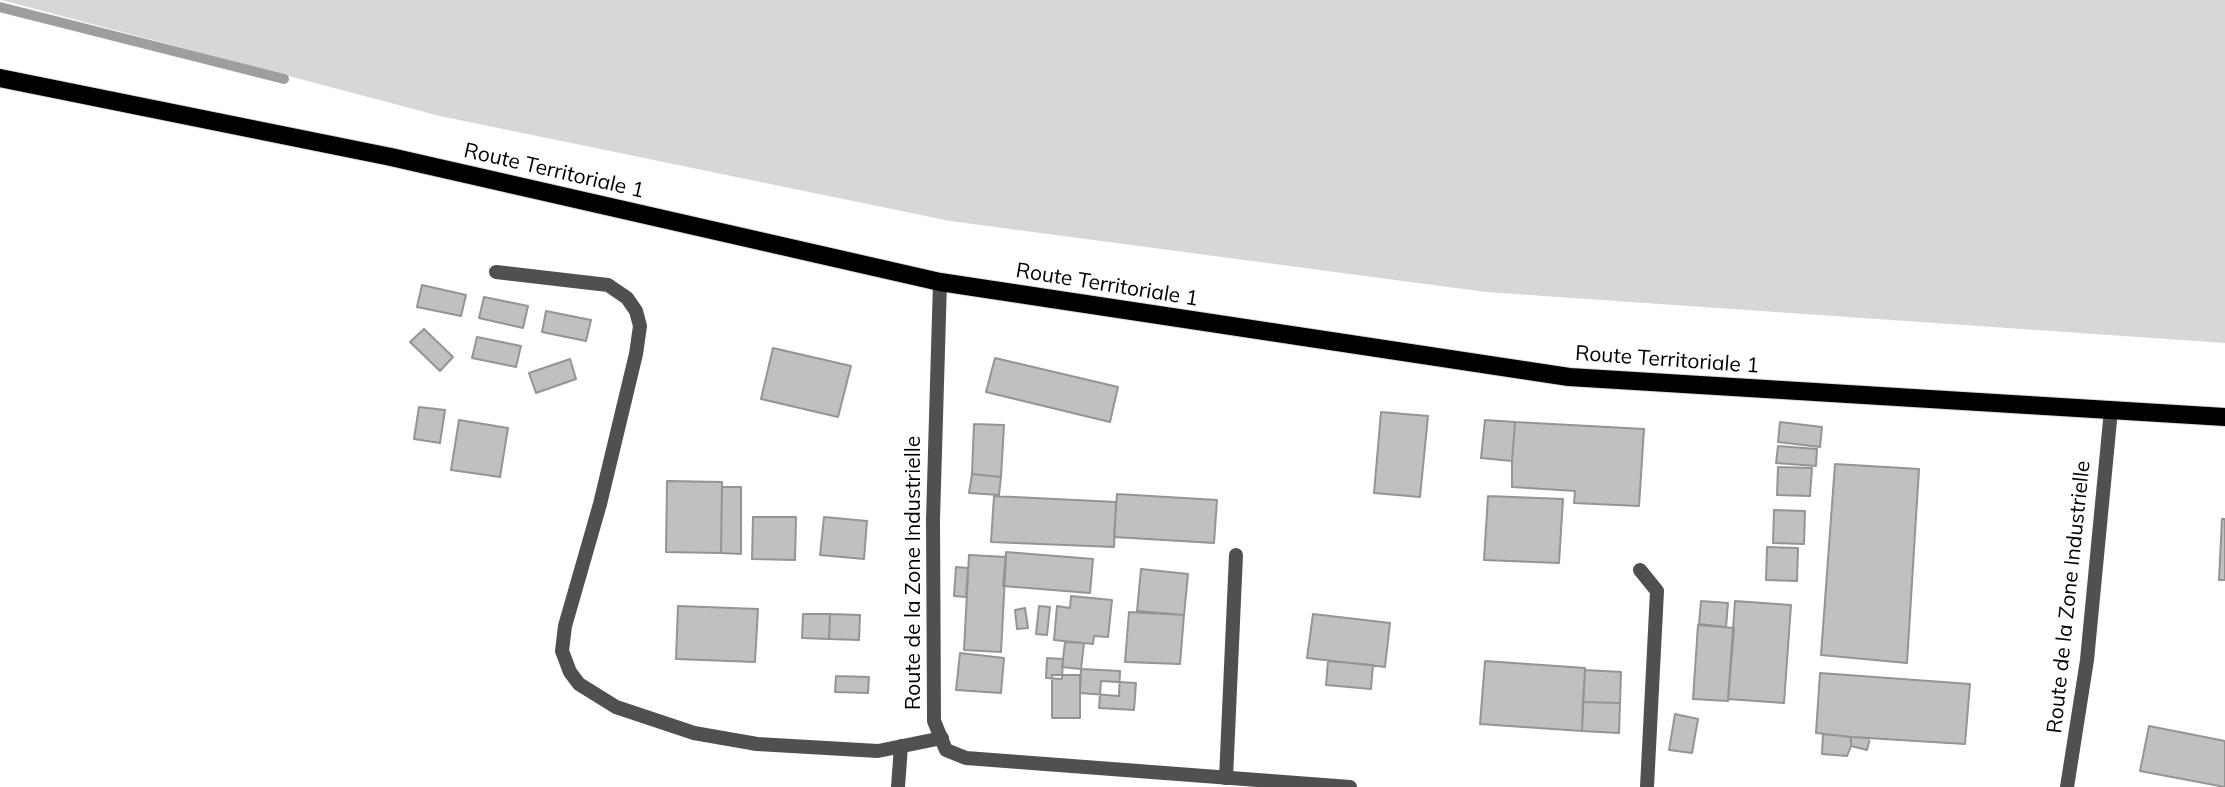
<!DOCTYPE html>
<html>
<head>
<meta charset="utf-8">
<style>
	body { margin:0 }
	canvas { display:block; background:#fff }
</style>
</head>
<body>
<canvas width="2225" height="787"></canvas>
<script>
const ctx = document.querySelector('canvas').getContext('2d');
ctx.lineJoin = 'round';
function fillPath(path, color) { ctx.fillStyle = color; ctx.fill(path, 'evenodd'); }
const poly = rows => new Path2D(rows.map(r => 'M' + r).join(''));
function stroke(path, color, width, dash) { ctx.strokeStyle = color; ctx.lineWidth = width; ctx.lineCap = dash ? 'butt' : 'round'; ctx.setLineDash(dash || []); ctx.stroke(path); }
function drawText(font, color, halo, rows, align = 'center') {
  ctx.font = font + ' Mulish,sans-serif'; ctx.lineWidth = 6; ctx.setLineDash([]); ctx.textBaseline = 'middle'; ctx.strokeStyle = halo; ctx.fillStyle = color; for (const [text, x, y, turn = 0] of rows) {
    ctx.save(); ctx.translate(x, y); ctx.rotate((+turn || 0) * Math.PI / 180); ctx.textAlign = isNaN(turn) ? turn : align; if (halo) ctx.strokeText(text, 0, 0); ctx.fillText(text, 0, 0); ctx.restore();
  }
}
fillPath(poly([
	[1,0,2225,0,2225,343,1486,292,950,221,440,116]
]), '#d7d7d7');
stroke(poly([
	[0,7,284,79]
]), '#9e9e9e', 10);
const building = poly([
	[422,285,466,295,461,316,417,307,422,285],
	[484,297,528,306,523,328,479,318,484,297],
	[546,311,591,320,586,341,542,332,546,311],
	[424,329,453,357,440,371,410,342,424,329],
	[477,337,521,346,516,367,472,358,477,337],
	[773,348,851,366,838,417,761,399,773,348],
	[995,358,1118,387,1110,422,986,392,995,358],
	[570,359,576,379,536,393,529,373,570,359],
	[419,407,445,410,440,443,414,439,419,407],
	[1381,412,1428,416,1420,497,1374,493,1381,412],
	[459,420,508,428,500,477,451,470,459,420],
	[1485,420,1515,422,1512,461,1481,458,1485,420],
	[1515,422,1644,429,1639,506,1574,503,1575,491,1512,487,1512,461,1515,422],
	[1780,422,1822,427,1820,447,1778,442,1780,422],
	[974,424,1004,425,1001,477,972,474,974,424],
	[1778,446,1817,449,1816,466,1776,463,1778,446],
	[1835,464,1919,469,1907,663,1821,655,1835,464],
	[1778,467,1812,468,1810,496,1777,495,1778,467],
	[972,474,1001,477,999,495,969,493,972,474],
	[667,481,722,482,721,553,666,552,667,481],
	[722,487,741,487,741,554,721,553,722,487],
	[1117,494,1217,500,1214,543,1114,537,1117,494],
	[994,496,1116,502,1114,547,991,542,994,496],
	[1488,496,1563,499,1559,563,1484,560,1488,496],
	[1774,510,1805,511,1804,544,1773,543,1774,510],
	[753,517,796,517,795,560,752,559,753,517],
	[824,517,867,521,864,559,820,555,824,517],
	[2222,519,2225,519,2225,580,2219,580,2222,519],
	[1767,547,1798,548,1797,581,1766,580,1767,547],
	[1006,552,1093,559,1090,593,1003,586,1006,552],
	[969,555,1006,557,1001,652,964,650,969,555],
	[956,567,968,568,966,597,954,596,956,567],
	[1141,569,1188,574,1184,615,1137,611,1141,569],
	[1071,596,1112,600,1108,637,1094,636,1093,644,1054,640,1057,606,1070,608,1071,596],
	[1701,601,1728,603,1726,627,1699,624,1701,601],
	[1735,601,1791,605,1784,703,1728,699,1735,601],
	[678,606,758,609,755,662,676,659,678,606],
	[1039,606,1050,607,1047,635,1036,634,1039,606],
	[1025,608,1028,628,1017,629,1015,610,1025,608],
	[1129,612,1184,615,1180,664,1125,662,1129,612],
	[803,614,830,614,829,639,802,638,803,614],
	[830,614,860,615,859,640,829,639,830,614],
	[1313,614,1390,623,1385,667,1307,658,1313,614],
	[1698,625,1734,628,1728,701,1693,699,1698,625],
	[1065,642,1084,643,1081,669,1062,667,1065,642],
	[960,653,1004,658,1001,693,956,690,960,653],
	[1047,658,1063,659,1062,679,1046,678,1047,658],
	[1328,661,1373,665,1371,689,1326,685,1328,661],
	[1485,661,1585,668,1582,731,1480,724,1485,661],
	[1081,669,1120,671,1119,696,1080,693,1081,669],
	[1585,670,1621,672,1620,703,1583,702,1585,670],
	[1820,673,1970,684,1965,744,1851,737,1816,733,1820,673],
	[1052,675,1080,675,1080,718,1052,718,1052,675],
	[836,676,869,677,868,693,835,692,836,676],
	[1101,681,1136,683,1134,710,1099,708,1101,681],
	[1583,702,1620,703,1619,733,1582,731,1583,702],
	[1675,714,1698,719,1692,753,1669,750,1675,714],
	[2149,726,2225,741,2225,787,2140,771,2149,726],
	[1823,734,1851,737,1851,746,1847,756,1822,754,1823,734],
	[1851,737,1870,738,1867,750,1851,746,1851,737]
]);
fillPath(building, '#c0c0c0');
stroke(building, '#949494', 2);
const primary = poly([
	[0,78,391,157,940,282,1569,377,2225,417]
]);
stroke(primary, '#dbdbdb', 20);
stroke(poly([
	[496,272,608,285,627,298,636,311,640,326,636,354,600,504,565,626,562,651,570,672,579,684,616,707,694,733,757,744,878,751,942,738],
	[1640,570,1657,591,1647,787],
	[1226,778,1236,555],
	[898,787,901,746]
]), '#505050', 14);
stroke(poly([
	[940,282,933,519,934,721,946,750,966,758,1350,787],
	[2067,787,2087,660,2111,410]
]), '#505050', 14);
stroke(primary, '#000', 18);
drawText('21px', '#000', '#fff', [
	["Route Territoriale 1",554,171,13],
	["Route Territoriale 1",1107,285,9],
	["Route Territoriale 1",1667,360,4],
	["Route de la Zone Industrielle",914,573,-90],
	["Route de la Zone Industrielle",2069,597,-84]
]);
</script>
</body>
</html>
